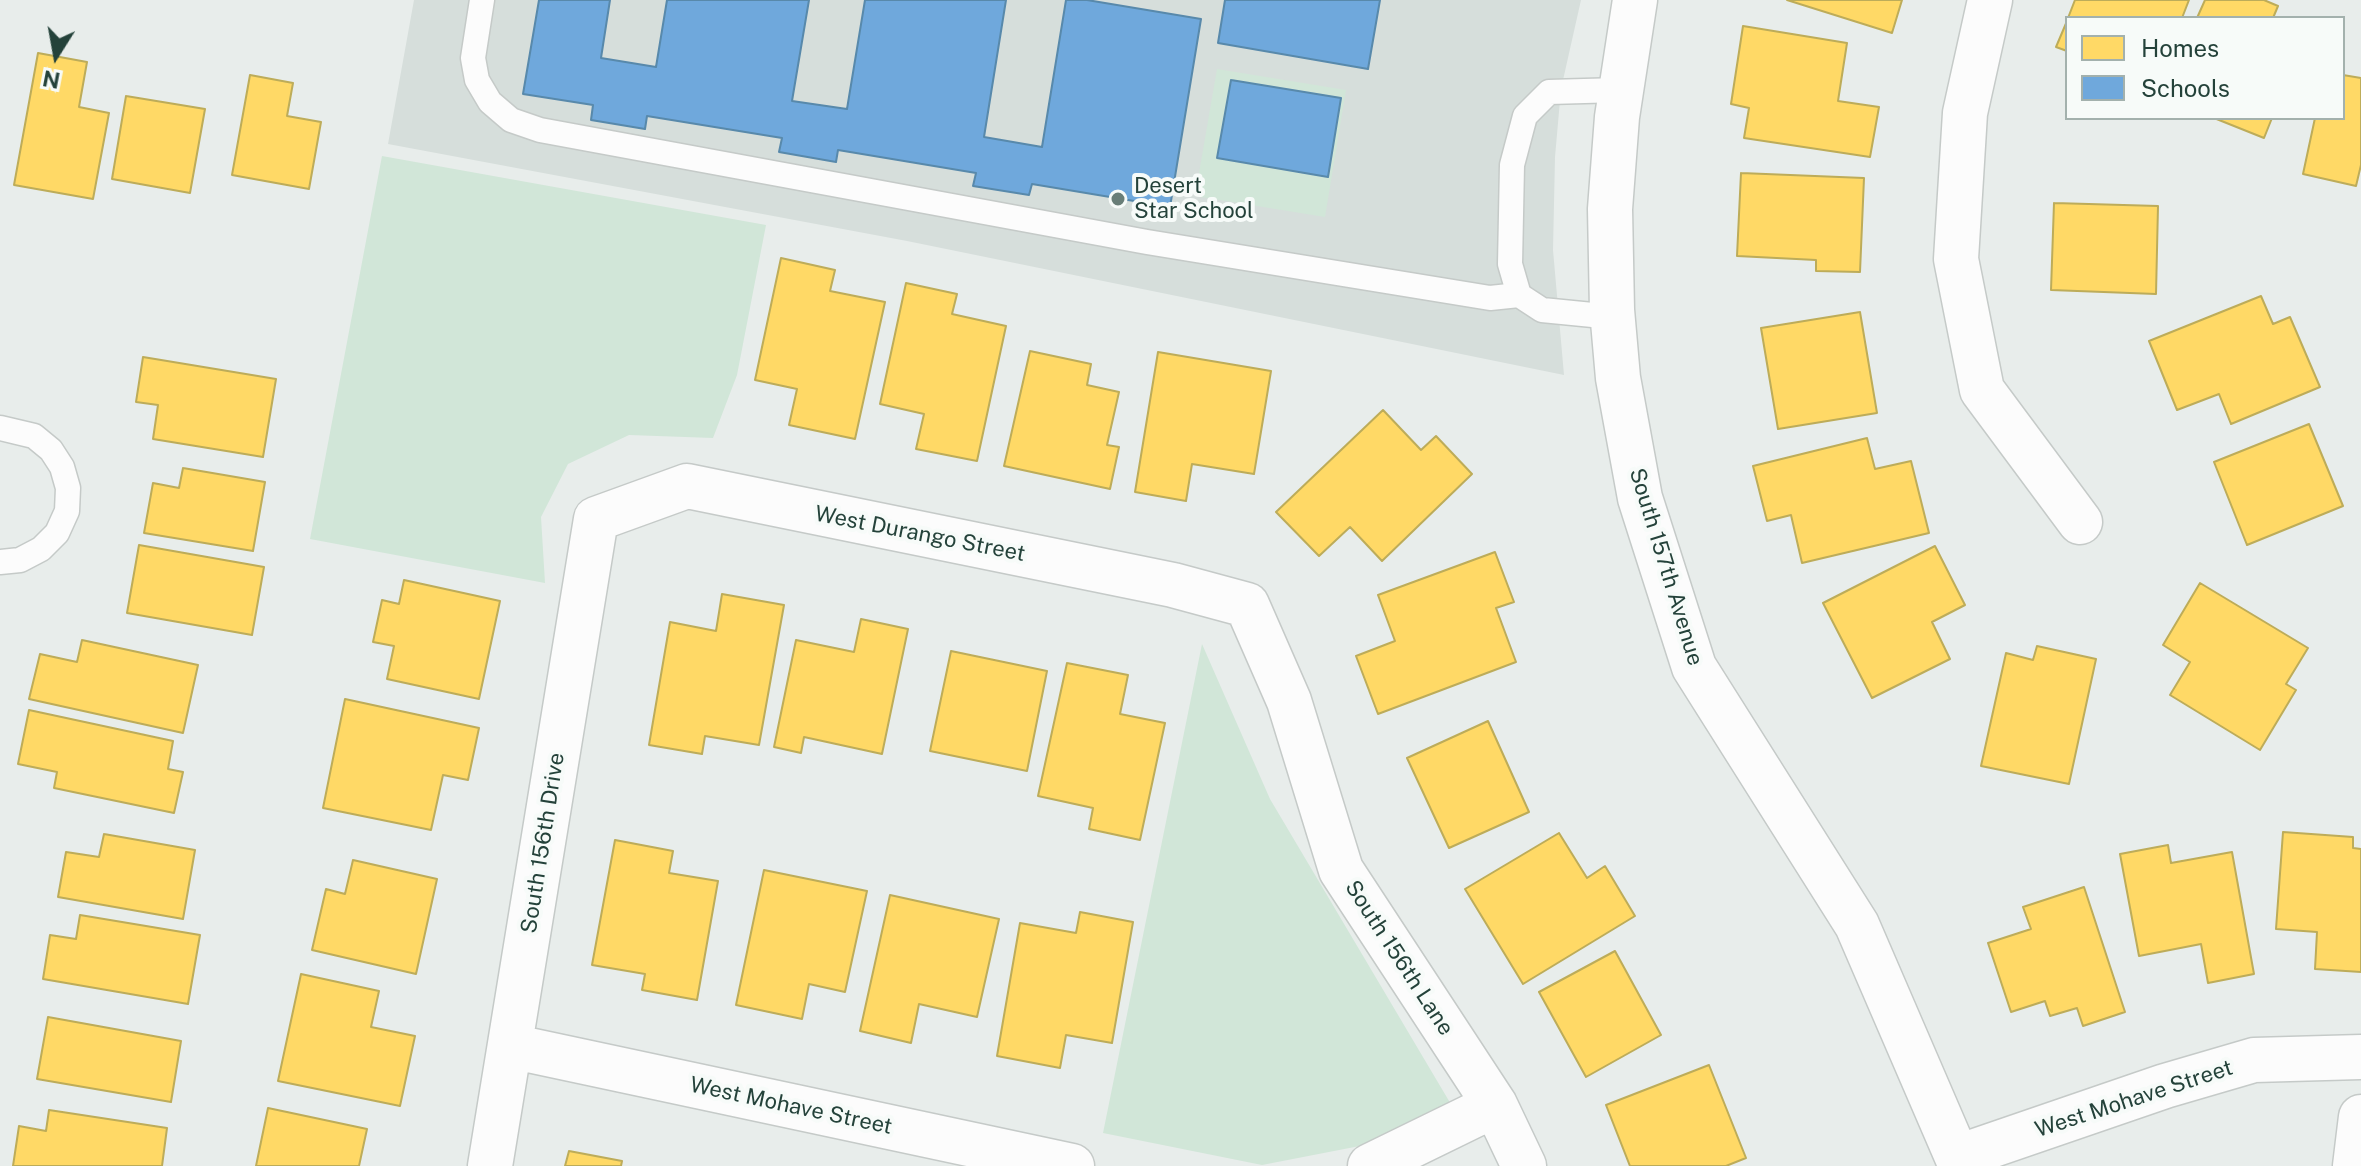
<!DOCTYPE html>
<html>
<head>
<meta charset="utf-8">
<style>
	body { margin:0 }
	#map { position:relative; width:2361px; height:1166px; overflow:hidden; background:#e8edeb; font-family:"Public Sans",sans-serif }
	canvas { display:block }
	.legend { position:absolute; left:2065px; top:16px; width:280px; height:104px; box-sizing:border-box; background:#f7fbf9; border:2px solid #a3b1ad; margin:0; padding:10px 14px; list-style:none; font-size:24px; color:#24423a }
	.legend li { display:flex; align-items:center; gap:16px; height:40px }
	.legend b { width:40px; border:2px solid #a3b1ad }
	.north { position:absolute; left:16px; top:16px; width:80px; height:80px; -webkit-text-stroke:6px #f7fbf9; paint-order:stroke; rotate:191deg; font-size:22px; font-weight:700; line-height:32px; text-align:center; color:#24423a }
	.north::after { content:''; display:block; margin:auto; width:28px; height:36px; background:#24423a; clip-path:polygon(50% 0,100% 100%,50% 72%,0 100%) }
</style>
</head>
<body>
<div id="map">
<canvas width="2361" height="1166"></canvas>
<ul class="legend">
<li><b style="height:22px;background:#ffd966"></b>Homes</li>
<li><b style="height:22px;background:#6fa8dc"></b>Schools</li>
</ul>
<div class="north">N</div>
</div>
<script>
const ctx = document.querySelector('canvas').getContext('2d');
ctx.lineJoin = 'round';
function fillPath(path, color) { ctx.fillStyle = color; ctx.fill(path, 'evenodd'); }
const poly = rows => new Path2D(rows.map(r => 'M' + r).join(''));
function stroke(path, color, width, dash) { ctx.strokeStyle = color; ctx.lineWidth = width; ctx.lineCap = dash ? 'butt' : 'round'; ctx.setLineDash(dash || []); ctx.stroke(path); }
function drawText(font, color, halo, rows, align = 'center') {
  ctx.font = font + ' "Public Sans",sans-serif'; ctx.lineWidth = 8; ctx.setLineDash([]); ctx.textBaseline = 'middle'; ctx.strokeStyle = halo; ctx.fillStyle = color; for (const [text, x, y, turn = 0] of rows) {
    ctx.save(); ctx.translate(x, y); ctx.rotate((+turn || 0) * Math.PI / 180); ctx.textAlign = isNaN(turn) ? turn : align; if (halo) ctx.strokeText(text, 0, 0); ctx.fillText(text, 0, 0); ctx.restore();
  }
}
fillPath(poly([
	[414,0,1581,0,1561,89,1555,157,1553,250,1564,375,907,241,388,144]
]), '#d6dedb');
fillPath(poly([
	[1217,69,1346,90,1325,217,1195,196],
	[382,156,766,225,737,375,713,438,629,435,568,464,541,517,545,583,310,539],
	[1202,644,1270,799,1452,1106,1370,1144,1262,1165,1103,1133]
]), '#d1e6d8');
const homes = poly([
	[1787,0,1902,0,1892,33,1787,0],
	[2075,0,2189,0,2182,18,2068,18,2075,0],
	[2205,0,2264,0,2278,6,2273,18,2197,18,2205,0],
	[2067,21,2067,51,2056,47,2067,21],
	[1743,26,1847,43,1838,101,1879,107,1870,157,1744,138,1749,108,1731,104,1743,26],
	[38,53,87,62,79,107,109,113,93,199,14,185,38,53],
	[250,75,293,83,287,116,321,122,309,189,232,175,250,75],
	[2343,75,2361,78,2361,165,2356,186,2303,174,2315,118,2343,118,2343,75],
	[126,96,205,109,190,193,112,179,126,96],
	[2214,118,2272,118,2264,138,2214,118],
	[1741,173,1864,178,1860,272,1816,271,1816,260,1737,256,1741,173],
	[2054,203,2158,206,2156,294,2051,290,2054,203],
	[781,258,835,270,830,291,885,302,855,439,789,425,797,389,755,380,781,258],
	[906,283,957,294,952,314,1006,326,977,461,916,449,924,414,880,404,906,283],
	[2261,296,2273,324,2290,317,2320,387,2231,424,2219,394,2177,410,2149,341,2261,296],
	[1860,312,1877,413,1778,429,1761,328,1860,312],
	[1030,351,1091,364,1087,385,1119,392,1107,445,1119,447,1110,489,1004,466,1030,351],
	[1158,352,1271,371,1254,474,1192,464,1186,501,1135,492,1158,352],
	[143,357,276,379,263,457,153,439,158,405,136,402,143,357],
	[1383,410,1421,450,1436,436,1472,474,1382,561,1350,527,1319,556,1276,512,1383,410],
	[2309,424,2343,506,2247,545,2214,462,2309,424],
	[1867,438,1875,469,1911,461,1929,533,1802,563,1791,515,1767,521,1753,466,1867,438],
	[183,468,265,482,253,551,144,533,153,483,179,488,183,468],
	[139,545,264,567,252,635,127,613,139,545],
	[1935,546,1965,605,1932,622,1950,659,1872,698,1823,603,1935,546],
	[1495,552,1514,602,1496,608,1516,662,1378,714,1356,656,1395,641,1378,595,1495,552],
	[404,580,500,601,479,699,387,679,394,646,373,642,382,600,399,604,404,580],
	[2200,583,2308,648,2286,684,2296,690,2260,750,2170,695,2190,662,2163,645,2200,583],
	[722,594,784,605,759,745,705,736,702,754,649,745,670,622,716,631,722,594],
	[861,619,908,629,882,754,804,737,801,753,774,747,796,640,854,652,861,619],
	[82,640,198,665,183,733,29,699,40,654,77,662,82,640],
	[2037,646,2096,659,2069,784,1981,766,2006,653,2033,660,2037,646],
	[951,651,1047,671,1027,771,930,751,951,651],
	[1067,663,1128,675,1120,714,1165,723,1140,840,1089,829,1093,808,1038,796,1067,663],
	[345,699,479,728,468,780,443,775,431,830,323,808,345,699],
	[29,710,173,741,168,769,183,772,174,813,54,788,57,772,18,764,29,710],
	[1488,721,1529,812,1449,848,1407,758,1488,721],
	[2283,832,2353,837,2353,848,2361,849,2361,972,2315,969,2317,932,2276,929,2283,832],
	[1559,833,1587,878,1605,866,1635,916,1523,984,1465,889,1559,833],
	[104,834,195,850,183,919,58,897,66,852,99,857,104,834],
	[615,840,673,851,669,873,718,881,697,1000,642,990,645,974,592,965,615,840],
	[2168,845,2171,863,2232,852,2254,974,2208,983,2201,944,2139,956,2120,854,2168,845],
	[353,860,437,879,416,974,312,950,326,889,345,894,353,860],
	[764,870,867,891,845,992,809,984,802,1019,736,1005,764,870],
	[2084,887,2125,1012,2083,1026,2077,1008,2050,1016,2045,1001,2011,1012,1988,943,2031,929,2023,907,2084,887],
	[890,895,999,919,977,1017,919,1004,911,1043,860,1031,890,895],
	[1080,912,1133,922,1112,1043,1066,1035,1060,1068,997,1056,1020,923,1076,933,1080,912],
	[80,915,200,935,188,1004,43,979,50,935,76,939,80,915],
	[1615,951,1661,1035,1586,1077,1539,992,1615,951],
	[301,974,379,991,371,1027,415,1036,400,1106,278,1081,301,974],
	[48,1017,181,1041,171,1102,37,1079,48,1017],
	[1709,1065,1746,1158,1726,1166,1630,1166,1606,1105,1709,1065],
	[268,1108,367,1129,359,1166,256,1166,268,1108],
	[49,1110,167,1128,162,1166,13,1166,19,1126,46,1131,49,1110],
	[569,1151,622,1161,621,1166,565,1166,569,1151]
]);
fillPath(homes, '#ffd966');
stroke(homes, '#bdac59', 2);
const schools = poly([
	[539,0,610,0,601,58,656,67,667,0,809,0,792,101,847,109,865,0,1006,0,984,137,1042,147,1066,0,1087,0,1201,19,1170,207,1032,184,1029,195,973,186,976,173,838,150,836,162,779,152,782,138,647,116,645,129,591,120,593,105,523,94,539,0],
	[1225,0,1380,0,1368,69,1218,43,1225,0],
	[1231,80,1341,98,1328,177,1217,158,1231,80]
]);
fillPath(schools, '#6fa8dc');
stroke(schools, '#5889ab', 2);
const service = poly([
	[482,0,473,58,477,80,490,102,511,120,540,130,1147,242,1490,298,1519,295],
	[1613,317,1542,310,1519,295,1510,264,1512,165,1525,116,1549,92,1620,90],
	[0,428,34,436,51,450,62,467,68,488,67,511,57,533,41,549,20,560,0,562]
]);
const minor = poly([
	[1990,0,1965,113,1956,259,1982,390,2080,522],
	[510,1046,1072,1166],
	[1958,1157,2165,1086,2254,1060,2361,1057],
	[490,1166,596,519,687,486,1173,585,1247,605,1289,701,1341,870,1495,1105,1524,1166],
	[1370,1166,1495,1105],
	[2355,1166,2361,1117]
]);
const tertiary = poly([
	[1635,0,1617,117,1610,209,1612,310,1618,378,1640,498,1694,667,1857,925,1961,1166]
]);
stroke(service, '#c5cac8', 27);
stroke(minor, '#c5cac8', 47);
stroke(tertiary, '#c5cac8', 47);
stroke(service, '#fcfcfc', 24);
stroke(minor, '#fcfcfc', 44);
stroke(tertiary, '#fcfcfc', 44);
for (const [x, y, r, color] of [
	[1118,199,8,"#697e78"]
]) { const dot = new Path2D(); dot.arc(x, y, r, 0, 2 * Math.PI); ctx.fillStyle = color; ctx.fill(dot); stroke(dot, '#f7fbf9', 3); }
drawText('22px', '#24423a', '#f7fbf9', [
	["Desert",1134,186],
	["Star School",1134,211]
], 'left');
drawText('22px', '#24423a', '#f7fbf9', [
	["West Durango Street",920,534,11],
	["South 157th Avenue",1666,567,73],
	["South 156th Drive",543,843,-81],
	["South 156th Lane",1399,958,57],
	["West Mohave Street",2134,1099,-18],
	["West Mohave Street",791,1106,12]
]);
</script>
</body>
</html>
